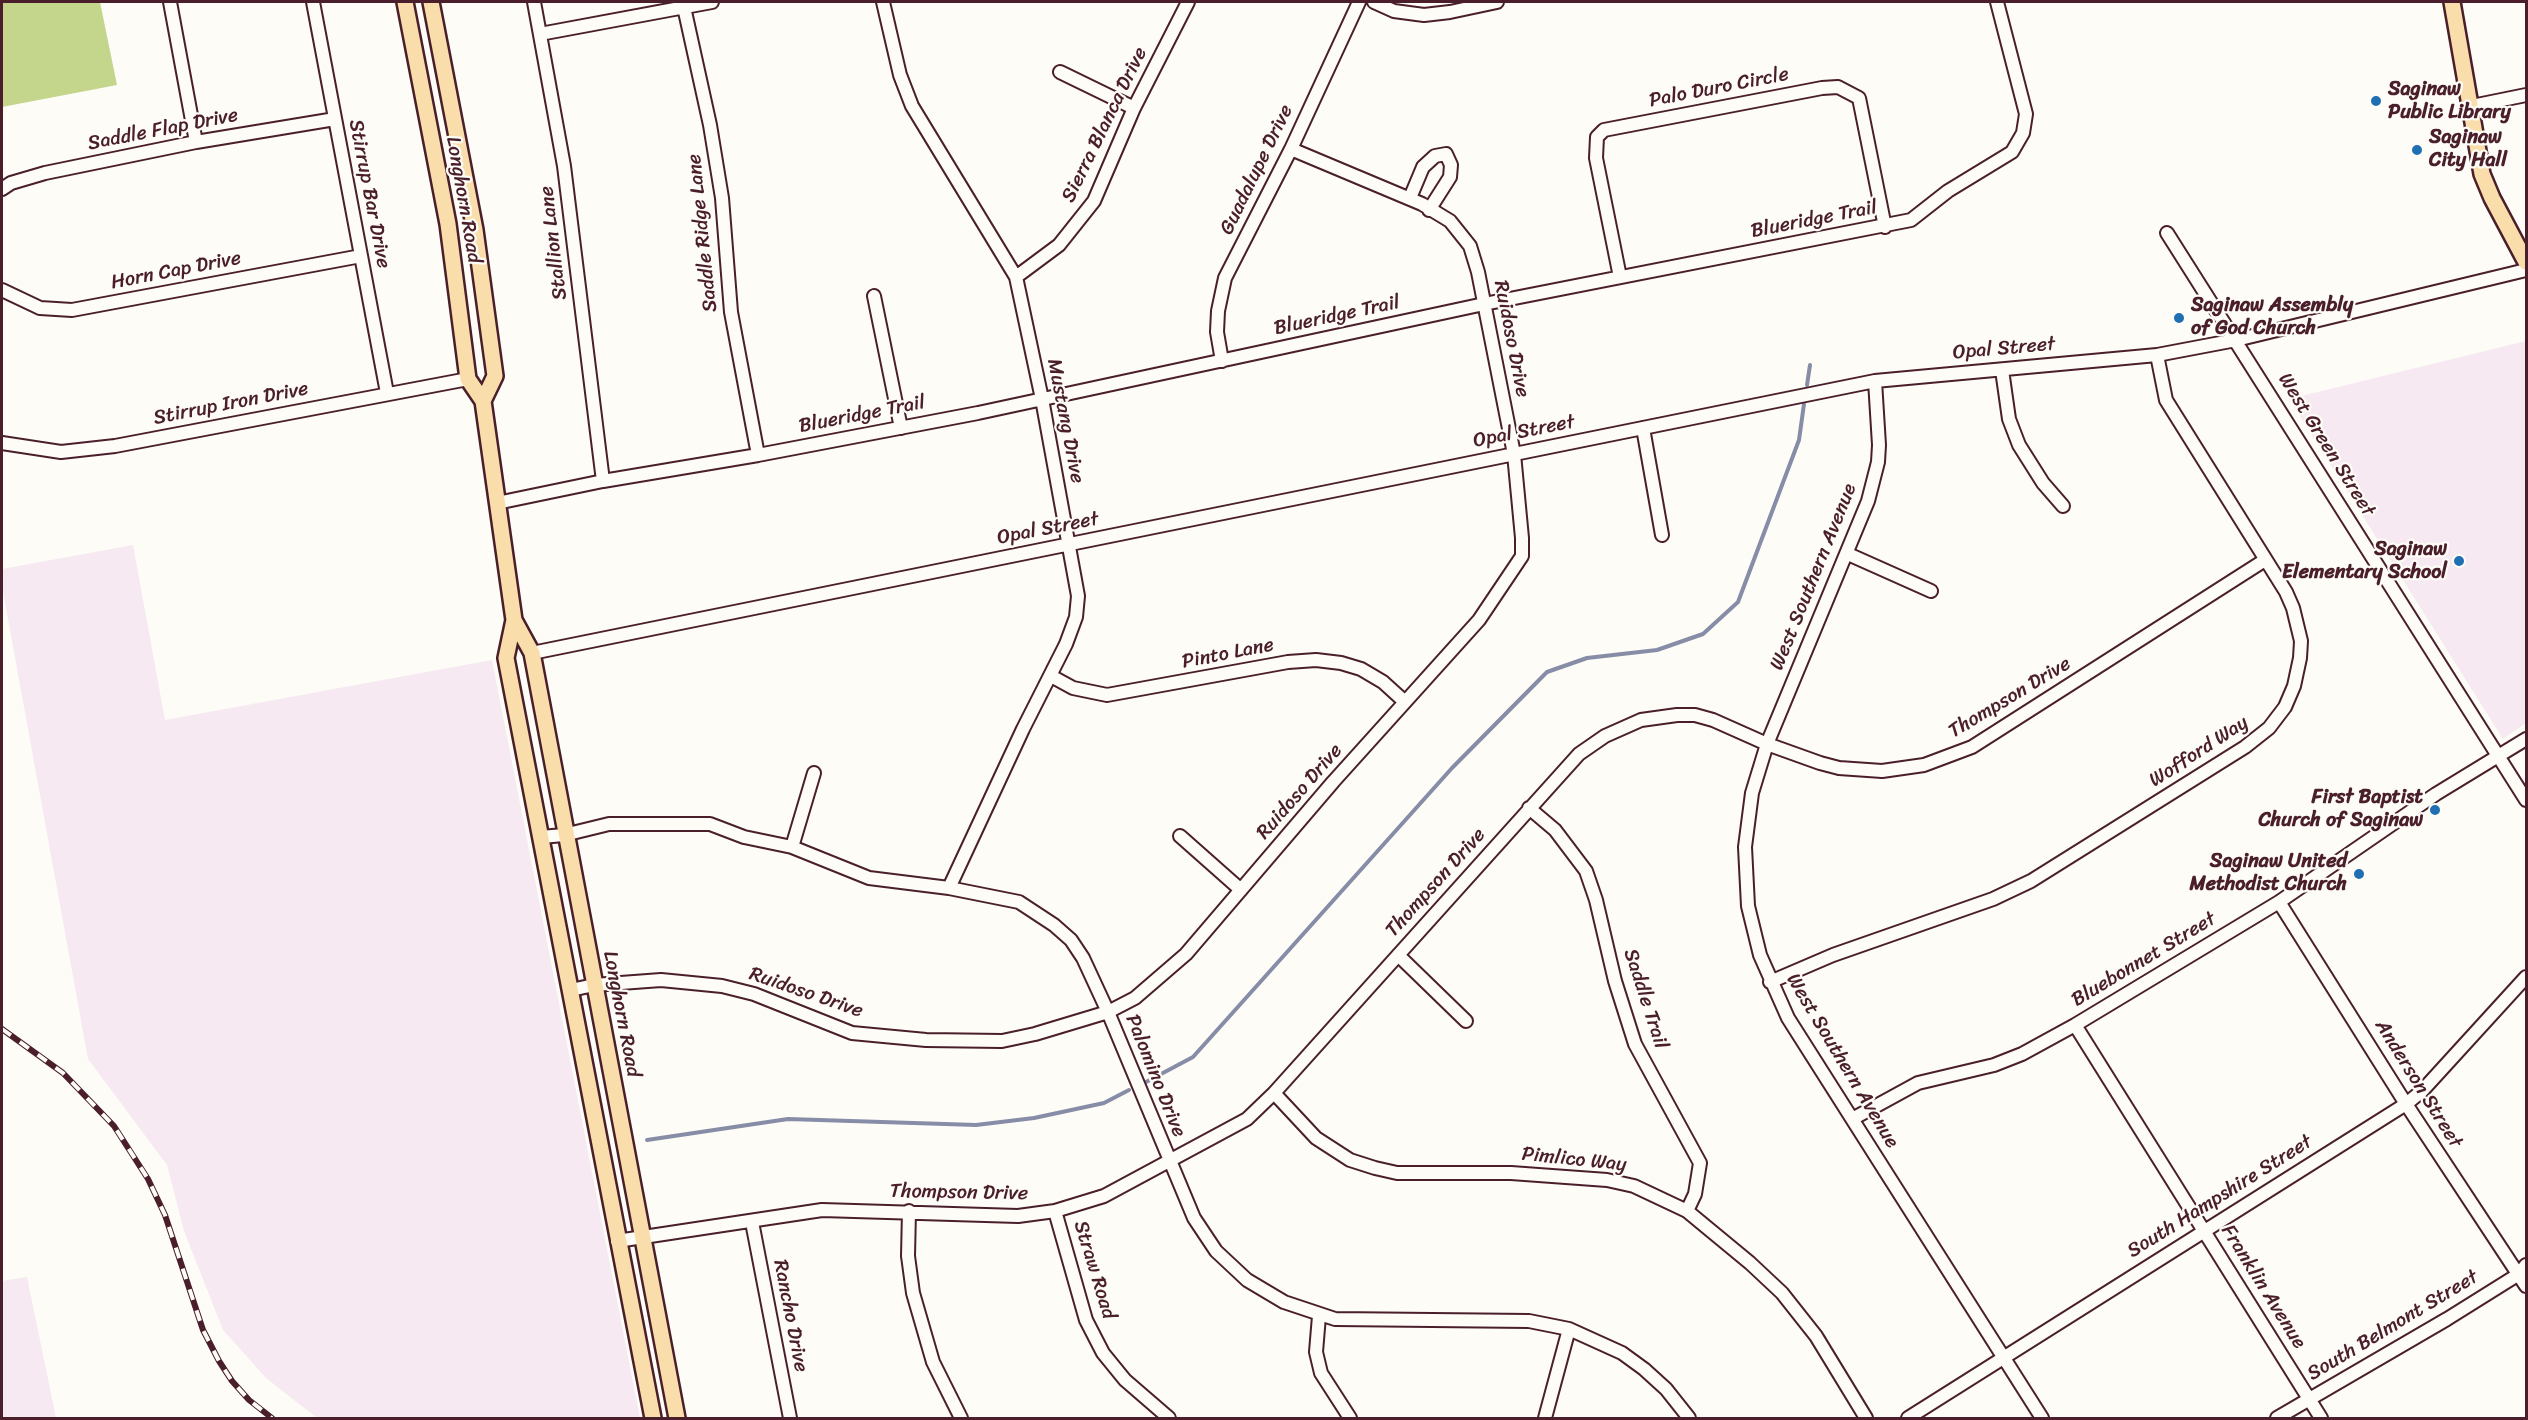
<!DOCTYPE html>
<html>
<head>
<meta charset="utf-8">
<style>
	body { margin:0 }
	#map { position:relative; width:2528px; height:1420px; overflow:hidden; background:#fdfcf7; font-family:Sriracha,sans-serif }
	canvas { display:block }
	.frame { position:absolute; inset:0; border:3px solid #4a1f2b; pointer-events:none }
</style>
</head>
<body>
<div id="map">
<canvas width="2528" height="1420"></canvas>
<div class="frame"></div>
</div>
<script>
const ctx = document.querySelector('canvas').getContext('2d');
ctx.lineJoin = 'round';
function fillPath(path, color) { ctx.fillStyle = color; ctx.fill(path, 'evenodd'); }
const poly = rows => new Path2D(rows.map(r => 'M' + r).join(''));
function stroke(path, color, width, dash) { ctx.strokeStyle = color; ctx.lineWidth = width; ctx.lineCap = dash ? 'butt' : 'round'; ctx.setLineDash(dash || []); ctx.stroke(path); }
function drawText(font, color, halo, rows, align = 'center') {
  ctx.font = font + ' Sriracha,sans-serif'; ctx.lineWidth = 4.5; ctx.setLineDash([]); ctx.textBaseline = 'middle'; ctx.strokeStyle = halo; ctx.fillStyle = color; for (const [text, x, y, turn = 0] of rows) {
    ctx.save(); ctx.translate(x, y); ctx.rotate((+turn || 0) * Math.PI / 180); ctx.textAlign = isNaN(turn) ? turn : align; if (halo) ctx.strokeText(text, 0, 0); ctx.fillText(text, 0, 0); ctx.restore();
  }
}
fillPath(poly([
	[2526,341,2526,723,2503,739,2289,399],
	[133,545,165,720,492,660,640,1418,317,1418,266,1378,223,1330,184,1231,167,1165,88,1059,2,586,2,569],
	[27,1277,56,1418,2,1418,2,1281]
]), '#f6e9f2');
fillPath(poly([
	[2,2,100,2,117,85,2,107]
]), '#c4d68b');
stroke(poly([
	[1807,385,1810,365],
	[1146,1082,1193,1057,1452,768,1547,672,1587,658,1657,650,1703,634,1738,602,1799,440,1804,404],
	[647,1140,788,1119,976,1125,1034,1118,1104,1103,1129,1090]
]), '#878ca7', 4);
const minor = poly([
	[170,2,196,142],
	[313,2,387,393],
	[534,2,564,166,603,481],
	[883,2,900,75,912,106,1016,277,1042,399,1078,596,1076,617,1066,644,1023,729,949,888],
	[1374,2,1394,11,1424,15,1450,12,1497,2],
	[684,7,710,125,722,198,731,312,758,455],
	[540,34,712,2],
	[1060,72,1134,108],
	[2472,106,2526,95],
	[2,189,11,183,45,173,196,142,335,119],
	[1410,198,1423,167,1435,156,1446,154,1451,165,1450,177,1429,210],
	[2167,233,2526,800],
	[1016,277,1059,245,1094,201,1134,108,1188,2],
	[1620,277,1596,158,1597,137,1604,130,1822,88,1838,87,1859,98,1885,227],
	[2,290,40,308,72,310,361,256],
	[874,296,901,428],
	[1222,361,1217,332,1218,311,1225,278,1291,149,1359,2],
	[2002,370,2009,419,2019,445,2043,483,2063,506],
	[1875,381,1879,445,1878,462,1868,501,1767,744,1752,793,1745,847,1748,906,1760,955,1788,1018,2042,1418],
	[1643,428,1662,535],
	[2,443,61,452,115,446,468,379],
	[497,503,603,481,758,455,978,413,1484,304,1911,220,1948,191,2012,152,2023,133,2026,114,1997,2],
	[1848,554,1931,591],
	[532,653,1875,381,2157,355,2236,340,2526,270],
	[1051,676,1073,688,1107,695,1288,662,1316,660,1341,663,1361,669,1383,682,1405,702],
	[1529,808,1555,830,1586,871,1596,900,1615,981,1635,1044,1700,1163,1695,1194,1687,1211],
	[1180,836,1241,890],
	[541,837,564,835,609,824,710,824,744,837,792,847,869,878,949,888,1019,902,1054,925,1071,940,1083,958,1108,1012,1194,1218,1216,1251,1247,1280,1284,1302,1335,1319,1529,1321,1569,1329,1622,1353,1644,1369,1666,1389,1689,1418],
	[792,847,814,773],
	[2279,902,2406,1104,2526,1286],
	[1398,955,1466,1021],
	[1770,982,1833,955,1993,899,2031,881,2245,747,2269,728,2285,707,2294,686,2300,658,2301,641,2293,608,2286,592,2166,400,2157,355],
	[571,990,594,985,661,980,722,986,754,994,852,1033,926,1040,1002,1041,1035,1034,1108,1012,1135,998,1186,954,1333,782,1479,620,1522,556,1522,538,1514,454,1478,272,1470,246,1450,221,1422,204,1291,149],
	[2075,1025,2321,1418],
	[1274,1093,1316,1138,1350,1160,1375,1168,1397,1173,1511,1173,1607,1180,1634,1186,1687,1211,1750,1263,1782,1293,1816,1336,1866,1418],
	[1854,1118,1918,1083,1994,1065,2022,1054,2075,1025,2279,902,2436,794,2526,739],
	[909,1211,908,1256,913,1293,933,1362,961,1418],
	[1055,1211,1086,1320,1103,1353,1125,1380,1169,1418],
	[752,1222,790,1418],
	[617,1241,822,1210,1018,1216,1055,1211,1104,1196,1247,1119,1274,1093,1579,754,1605,736,1641,720,1677,715,1695,715,1713,720,1767,744,1820,763,1839,768,1882,771,1924,765,1972,747,2265,560],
	[1319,1316,1316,1352,1321,1373,1350,1418],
	[1545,1418,1569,1329],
	[1908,1418,2406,1104,2422,1091,2526,977],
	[2277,1418,2447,1319,2519,1274,2526,1265]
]);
const major = poly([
	[405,2,448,224,468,379,483,401,514,620,532,653,677,1418],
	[431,2,475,230,495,376,483,401],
	[2452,2,2482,174,2492,198,2526,262],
	[514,620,506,658,653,1418]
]);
stroke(minor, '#4a1f2b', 16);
stroke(major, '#4a1f2b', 20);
stroke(minor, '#fdfcf7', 12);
stroke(major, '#f9deab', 15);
const rail = poly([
	[2,1029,63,1073,114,1126,148,1179,165,1215,203,1330,219,1361,232,1381,249,1400,272,1418]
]);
stroke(rail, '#4a1f2b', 6);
stroke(rail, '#fdfcf7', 4, [11]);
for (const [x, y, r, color] of [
	[2376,101,6,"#1f6fb2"],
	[2417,150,6,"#1f6fb2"],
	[2179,318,6,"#1f6fb2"],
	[2459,561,6,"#1f6fb2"],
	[2435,810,6,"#1f6fb2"],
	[2359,874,6,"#1f6fb2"]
]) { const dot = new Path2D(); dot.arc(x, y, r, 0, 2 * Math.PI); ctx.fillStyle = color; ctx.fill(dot); stroke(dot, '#fdfcf7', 2); }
drawText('20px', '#4a1f2b', '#fdfcf7', [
	["Palo Duro Circle",1719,88,-11],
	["Sierra Blanca Drive",1105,125,-64],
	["Saddle Flap Drive",163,130,-11],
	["Guadalupe Drive",1257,170,-64],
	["Stirrup Bar Drive",369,194,79],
	["Longhorn Road",463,200,80],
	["Blueridge Trail",1814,220,-11],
	["Saddle Ridge Lane",703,233,-96],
	["Stallion Lane",554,243,-97],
	["Horn Cap Drive",176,271,-11],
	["Blueridge Trail",1337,316,-12],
	["Ruidoso Drive",1511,339,79],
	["Opal Street",2004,349,-5],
	["Stirrup Iron Drive",231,404,-11],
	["Blueridge Trail",862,415,-11],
	["Mustang Drive",1065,421,79],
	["Opal Street",1524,432,-11],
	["West Green Street",2326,445,58],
	["Opal Street",1048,529,-11],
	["West Southern Avenue",1814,577,-68],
	["Pinto Lane",1228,654,-11],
	["Thompson Drive",2010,698,-31],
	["Wofford Way",2199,752,-33],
	["Ruidoso Drive",1300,792,-49],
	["Thompson Drive",1436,883,-48],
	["Bluebonnet Street",2144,960,-31],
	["Ruidoso Drive",806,993,19],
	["Saddle Trail",1645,999,72],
	["Longhorn Road",621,1014,79],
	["West Southern Avenue",1842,1061,59],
	["Palomino Drive",1155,1076,68],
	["Anderson Street",2418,1084,58],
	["Pimlico Way",1574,1160,6],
	["Thompson Drive",959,1193,1],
	["South Hampshire Street",2220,1197,-32],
	["Straw Road",1094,1270,73],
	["Franklin Avenue",2263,1287,58],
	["Rancho Drive",790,1316,79],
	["South Belmont Street",2393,1326,-31]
]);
drawText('bold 20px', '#4a1f2b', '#fdfcf7', [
	["Saginaw",2388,90],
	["Public Library",2388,113],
	["Saginaw",2429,138],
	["City Hall",2429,161],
	["Saginaw Assembly",2191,306],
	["of God Church",2191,329],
	["Saginaw",2447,550,"right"],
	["Elementary School",2447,573,"right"],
	["First Baptist",2423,798,"right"],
	["Church of Saginaw",2423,821,"right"],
	["Saginaw United",2347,862,"right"],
	["Methodist Church",2347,885,"right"]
], 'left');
</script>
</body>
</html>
